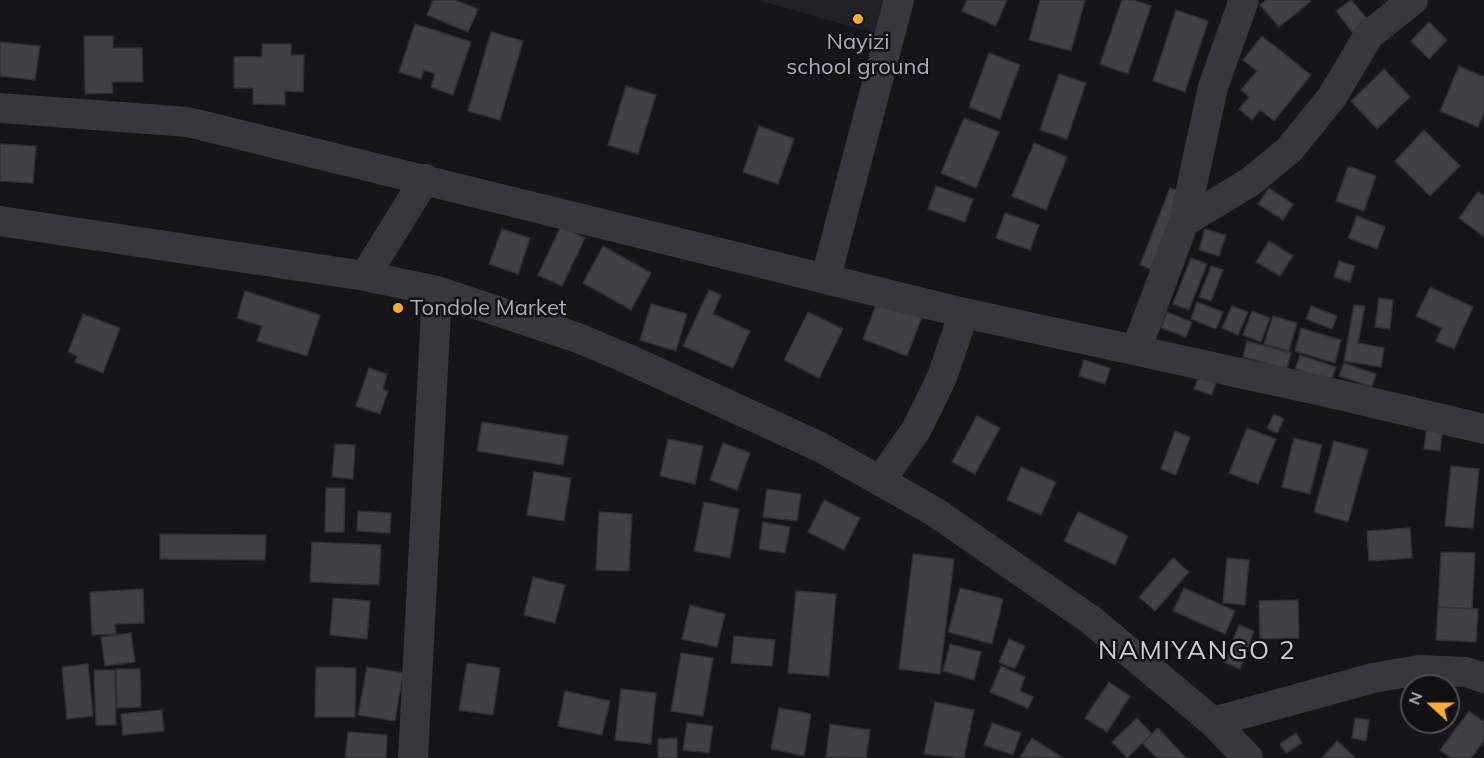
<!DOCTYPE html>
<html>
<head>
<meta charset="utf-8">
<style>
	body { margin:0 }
	#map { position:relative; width:1484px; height:758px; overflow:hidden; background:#161618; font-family:Mulish,sans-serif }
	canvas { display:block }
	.north { position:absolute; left:1400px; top:674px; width:60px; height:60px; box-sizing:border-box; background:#111113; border:2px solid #4d4f55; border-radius:50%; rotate:291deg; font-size:16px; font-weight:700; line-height:24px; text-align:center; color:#a7adb9 }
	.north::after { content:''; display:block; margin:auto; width:21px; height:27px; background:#fdae29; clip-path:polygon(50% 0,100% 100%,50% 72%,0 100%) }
</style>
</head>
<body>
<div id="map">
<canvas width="1484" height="758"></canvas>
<div class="north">N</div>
</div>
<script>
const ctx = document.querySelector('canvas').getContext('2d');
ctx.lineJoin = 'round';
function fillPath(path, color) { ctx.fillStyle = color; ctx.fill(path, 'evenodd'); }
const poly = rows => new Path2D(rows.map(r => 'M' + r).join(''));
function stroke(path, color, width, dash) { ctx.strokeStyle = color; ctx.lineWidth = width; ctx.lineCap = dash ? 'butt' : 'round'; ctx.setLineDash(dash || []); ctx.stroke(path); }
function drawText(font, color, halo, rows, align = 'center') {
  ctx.font = font + ' Mulish,sans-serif'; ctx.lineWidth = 5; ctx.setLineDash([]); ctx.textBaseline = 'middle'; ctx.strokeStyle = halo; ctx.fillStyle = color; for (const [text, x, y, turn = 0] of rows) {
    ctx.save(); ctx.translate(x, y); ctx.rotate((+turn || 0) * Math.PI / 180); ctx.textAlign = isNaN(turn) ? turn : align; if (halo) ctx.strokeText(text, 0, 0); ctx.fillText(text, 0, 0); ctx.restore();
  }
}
fillPath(poly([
	[758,0,897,0,889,37]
]), '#222225');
const building = poly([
	[433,0,455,0,478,9,468,32,427,15,433,0],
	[967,0,1007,0,996,26,962,11,967,0],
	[1040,0,1085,0,1071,51,1029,40,1040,0],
	[1122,0,1134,0,1151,6,1128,74,1100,64,1122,0],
	[1266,0,1310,0,1311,1,1279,27,1260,5,1266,0],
	[1351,0,1370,22,1354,34,1336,11,1351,0],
	[1176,10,1208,21,1185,92,1153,81,1176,10],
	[1429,22,1447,40,1429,59,1411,41,1429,22],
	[415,24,471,42,453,95,431,87,435,74,424,70,421,79,399,72,415,24],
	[491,32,523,41,500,120,468,111,491,32],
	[84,36,113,36,113,48,142,48,143,82,112,82,113,93,85,94,84,36],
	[1262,36,1311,75,1274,121,1260,110,1252,120,1239,109,1249,97,1241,90,1257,71,1243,60,1262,36],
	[0,42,40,46,35,80,0,76,0,42],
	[262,44,291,44,291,55,304,55,303,92,285,91,285,105,253,104,253,88,234,88,234,57,262,57,262,44],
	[989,53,1020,65,1000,119,969,107,989,53],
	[1459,66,1484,77,1484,113,1478,127,1440,111,1459,66],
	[1384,69,1410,97,1377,129,1351,101,1384,69],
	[1059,74,1086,83,1067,139,1040,130,1059,74],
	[626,86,656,95,638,154,608,145,626,86],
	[964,118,999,132,976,188,941,173,964,118],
	[759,126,794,139,778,184,743,172,759,126],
	[1424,130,1460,166,1430,196,1395,161,1424,130],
	[1034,143,1067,157,1046,210,1012,196,1034,143],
	[0,144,36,146,33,183,0,181,0,144],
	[1348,166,1376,176,1364,211,1336,201,1348,166],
	[936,186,973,199,965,222,928,209,936,186],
	[1170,188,1181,192,1151,269,1140,265,1170,188],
	[1269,188,1293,204,1283,220,1258,204,1269,188],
	[1478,192,1484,196,1484,237,1459,218,1478,192],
	[1005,213,1039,225,1030,250,996,238,1005,213],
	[1357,216,1385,227,1377,249,1348,238,1357,216],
	[561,226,585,238,562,286,538,275,561,226],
	[502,229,530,238,518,274,489,264,502,229],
	[1205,229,1226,235,1219,256,1199,250,1205,229],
	[1269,241,1293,256,1280,276,1256,262,1269,241],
	[603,246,651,273,631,310,583,283,603,246],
	[1191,258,1207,264,1189,310,1173,304,1191,258],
	[1339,261,1355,266,1350,282,1334,277,1339,261],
	[1211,266,1223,270,1211,301,1199,297,1211,266],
	[1430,287,1473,307,1454,349,1436,341,1442,328,1416,316,1430,287],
	[709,290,721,295,713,314,750,331,733,368,683,346,709,290],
	[245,291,320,315,307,356,257,341,262,326,237,318,245,291],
	[1379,298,1393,300,1390,329,1375,327,1379,298],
	[878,300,922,317,907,356,863,339,878,300],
	[1197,302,1223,312,1216,329,1191,319,1197,302],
	[651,304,687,314,676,351,640,340,651,304],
	[1354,305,1365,306,1358,343,1384,348,1381,367,1344,361,1354,305],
	[1232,306,1248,312,1238,335,1222,328,1232,306],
	[1311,306,1337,316,1332,329,1306,319,1311,306],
	[1252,311,1270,318,1261,342,1243,335,1252,311],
	[808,312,843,329,819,378,784,360,808,312],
	[1167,312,1192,322,1186,337,1161,328,1167,312],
	[83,314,120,328,103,373,75,362,77,356,68,352,83,314],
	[1273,316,1297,323,1289,351,1264,344,1273,316],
	[1301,328,1341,340,1335,363,1295,351,1301,328],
	[1247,341,1291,353,1287,369,1243,357,1247,341],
	[1300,355,1336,367,1331,381,1295,369,1300,355],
	[1084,360,1110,368,1105,384,1079,376,1084,360],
	[1344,363,1376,374,1372,387,1339,376,1344,363],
	[369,368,387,374,383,389,388,391,380,414,356,406,369,368],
	[1200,373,1217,379,1212,395,1194,389,1200,373],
	[1274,414,1284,419,1277,433,1267,428,1274,414],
	[977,416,1000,428,975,474,952,462,977,416],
	[482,422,568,436,563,465,477,451,482,422],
	[1427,425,1443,428,1440,451,1424,449,1427,425],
	[1247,428,1276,439,1258,484,1229,473,1247,428],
	[1175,431,1190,437,1176,475,1161,469,1175,431],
	[1294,438,1322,445,1310,494,1282,487,1294,438],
	[668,439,703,446,695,484,660,476,668,439],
	[1334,441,1368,450,1348,522,1314,512,1334,441],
	[723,443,750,453,737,490,710,480,723,443],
	[335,444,355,445,353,479,332,477,335,444],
	[1451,466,1479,469,1473,528,1445,526,1451,466],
	[1021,467,1056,482,1041,515,1007,500,1021,467],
	[534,472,571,478,564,521,527,515,534,472],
	[326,488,345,488,344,532,325,532,326,488],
	[767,489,801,494,797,521,763,517,767,489],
	[824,500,860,518,844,550,808,532,824,500],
	[704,502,739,509,730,558,694,551,704,502],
	[358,511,391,513,390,533,357,531,358,511],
	[599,512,632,514,629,571,596,570,599,512],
	[1078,512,1128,536,1115,565,1064,541,1078,512],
	[763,522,790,527,785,553,759,549,763,522],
	[1410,528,1412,558,1369,561,1367,531,1410,528],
	[160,534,266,535,265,560,160,559,160,534],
	[312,542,381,545,379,585,310,582,312,542],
	[1441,552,1475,553,1472,609,1438,607,1441,552],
	[913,554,954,559,940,674,899,669,913,554],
	[1173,558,1189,572,1155,611,1139,597,1173,558],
	[1227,558,1249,560,1245,605,1223,603,1227,558],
	[533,577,565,585,555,623,524,615,533,577],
	[960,588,1003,599,992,644,948,632,960,588],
	[1184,588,1235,611,1225,634,1173,611,1184,588],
	[143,589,144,623,115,624,116,634,92,635,90,592,143,589],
	[796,591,836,594,829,676,788,673,796,591],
	[333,598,370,601,367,639,330,635,333,598],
	[1298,600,1299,638,1260,639,1259,601,1298,600],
	[690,605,725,614,717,647,682,639,690,605],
	[1438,607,1478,609,1476,642,1436,640,1438,607],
	[1239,625,1254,631,1240,669,1224,662,1239,625],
	[131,633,135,662,105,666,101,637,131,633],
	[734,636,775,640,772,666,731,663,734,636],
	[1009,639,1025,646,1015,669,999,662,1009,639],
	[950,644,981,652,974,680,943,671,950,644],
	[681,653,713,658,703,716,671,711,681,653],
	[467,663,500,668,493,715,459,710,467,663],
	[88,664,93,716,67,719,62,667,88,664],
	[1001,666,1025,677,1020,691,1033,697,1028,708,990,692,1001,666],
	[316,667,356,668,355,717,315,717,316,667],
	[367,667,403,673,395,721,358,715,367,667],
	[116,669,140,669,141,707,117,708,116,669],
	[94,670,115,670,116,725,96,725,94,670],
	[1109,682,1130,696,1107,732,1085,718,1109,682],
	[621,689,656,693,651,744,615,740,621,689],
	[565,691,610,701,602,735,558,726,565,691],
	[935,702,974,710,964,758,924,754,935,702],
	[779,708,811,714,804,756,771,749,779,708],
	[162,710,164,731,123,735,121,714,162,710],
	[1469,711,1484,722,1484,741,1471,758,1451,758,1440,750,1469,711],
	[1137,718,1152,734,1127,758,1112,742,1137,718],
	[1355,718,1369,720,1366,741,1352,738,1355,718],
	[687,723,713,726,709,753,683,750,687,723],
	[992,723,1021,733,1013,755,984,745,992,723],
	[830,724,870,730,866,758,826,757,830,724],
	[1158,728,1186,758,1157,758,1142,743,1158,728],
	[348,732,387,735,386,758,345,758,348,732],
	[1296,733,1302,743,1286,753,1280,744,1296,733],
	[677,738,677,758,658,758,658,739,677,738],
	[1032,738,1063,758,1020,757,1032,738],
	[1337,741,1356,758,1322,758,1337,741]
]);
fillPath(building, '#404145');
stroke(building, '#303034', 1.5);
stroke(poly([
	[0,108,188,122,964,313,1327,392,1484,429],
	[0,221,365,276,437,291,578,338,628,359,820,447,935,512,1091,620,1213,722,1248,758],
	[1184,222,1213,87,1244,0],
	[365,276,425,179],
	[826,277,899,0],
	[1136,350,1184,222,1250,182,1289,150,1332,97,1369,35,1413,0],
	[880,481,916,430,929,404,942,377,964,313],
	[1213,722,1373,678,1419,670,1466,672,1484,678],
	[413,758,437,291]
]), '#37383d', 30);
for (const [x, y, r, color] of [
	[858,19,6,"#fdae29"],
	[398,308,6,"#fdae29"]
]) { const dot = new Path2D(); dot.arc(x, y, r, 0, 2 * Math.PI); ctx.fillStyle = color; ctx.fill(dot); stroke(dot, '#111113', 2); }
drawText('22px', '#a7adb9', '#111113', [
	["Nayizi",858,42],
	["school ground",858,67],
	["Tondole Market",410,308,"left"]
]);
ctx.letterSpacing = '1.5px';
drawText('26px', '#c8ccd5', '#111113', [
	["NAMIYANGO 2",1197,651]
]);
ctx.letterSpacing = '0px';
</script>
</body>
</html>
